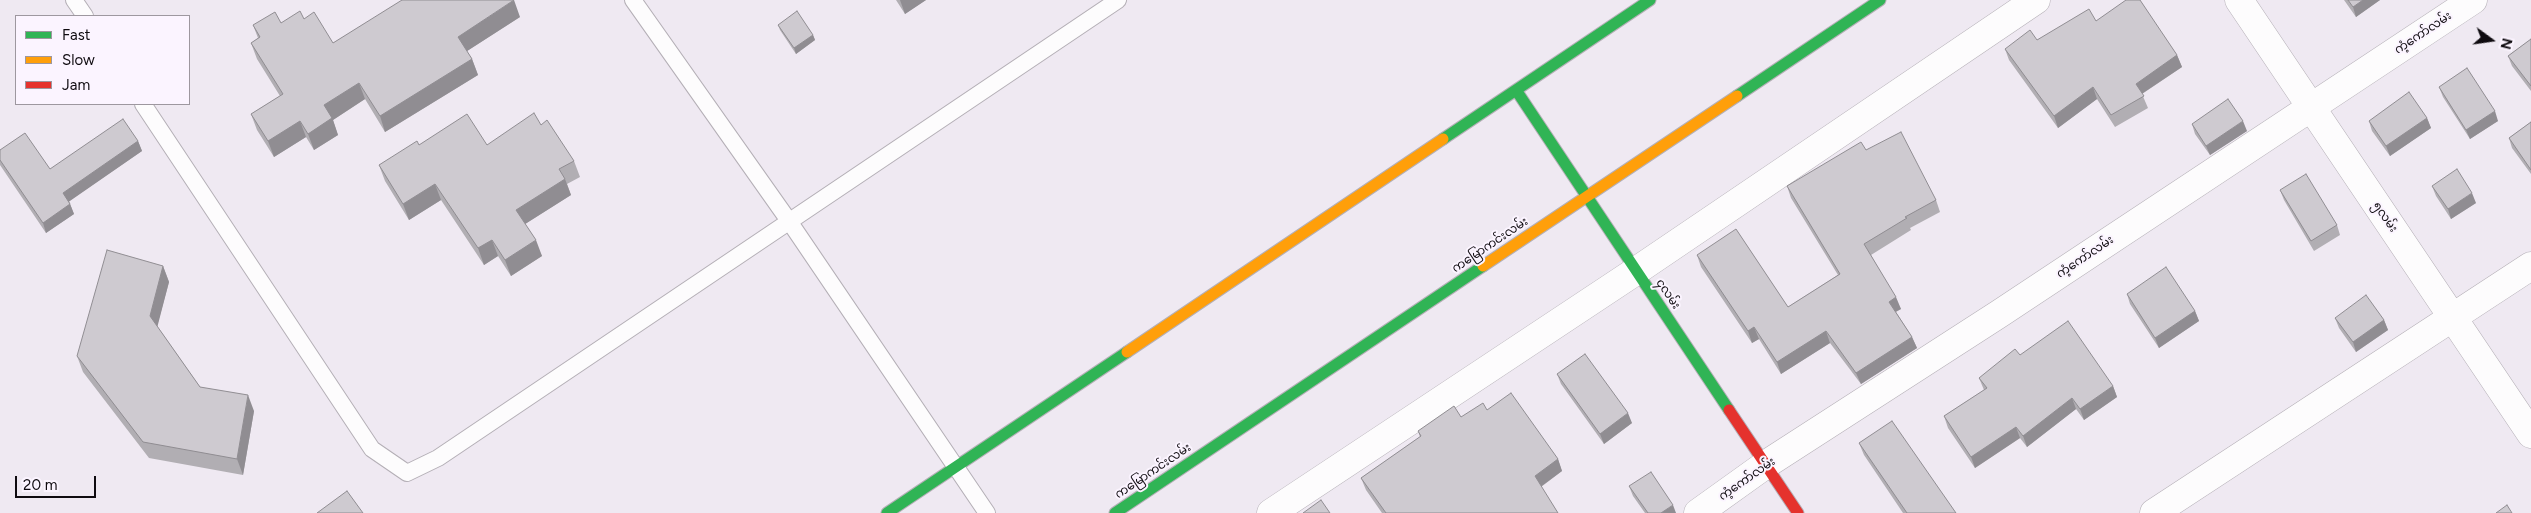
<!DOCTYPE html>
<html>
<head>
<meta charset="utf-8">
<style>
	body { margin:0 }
	#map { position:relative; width:2531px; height:513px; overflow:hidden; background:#efe9f2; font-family:Figtree,sans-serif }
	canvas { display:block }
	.legend { position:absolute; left:15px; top:15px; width:175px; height:90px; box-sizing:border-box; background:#fbf4ff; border:1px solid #9d979f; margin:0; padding:6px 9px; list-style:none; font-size:15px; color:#0f0b10 }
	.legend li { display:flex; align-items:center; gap:10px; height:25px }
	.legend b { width:25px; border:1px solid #9d979f }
	.north { position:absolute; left:2466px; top:15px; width:50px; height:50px; -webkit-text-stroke:4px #fbf4ff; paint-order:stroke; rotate:104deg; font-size:14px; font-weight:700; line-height:20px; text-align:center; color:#0f0b10 }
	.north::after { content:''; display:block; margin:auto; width:18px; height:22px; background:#0f0b10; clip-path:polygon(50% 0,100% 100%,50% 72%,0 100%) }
	.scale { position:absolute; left:15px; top:476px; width:81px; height:22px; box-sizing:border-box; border:2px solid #0f0b10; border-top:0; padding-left:6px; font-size:15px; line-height:18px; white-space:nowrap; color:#0f0b10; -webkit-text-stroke:4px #fbf4ff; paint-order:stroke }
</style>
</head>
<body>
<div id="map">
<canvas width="2531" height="513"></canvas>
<ul class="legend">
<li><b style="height:6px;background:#30b455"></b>Fast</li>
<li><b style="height:6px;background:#ff9f0a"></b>Slow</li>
<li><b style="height:6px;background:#e5322d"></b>Jam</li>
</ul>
<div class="north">N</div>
<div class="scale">20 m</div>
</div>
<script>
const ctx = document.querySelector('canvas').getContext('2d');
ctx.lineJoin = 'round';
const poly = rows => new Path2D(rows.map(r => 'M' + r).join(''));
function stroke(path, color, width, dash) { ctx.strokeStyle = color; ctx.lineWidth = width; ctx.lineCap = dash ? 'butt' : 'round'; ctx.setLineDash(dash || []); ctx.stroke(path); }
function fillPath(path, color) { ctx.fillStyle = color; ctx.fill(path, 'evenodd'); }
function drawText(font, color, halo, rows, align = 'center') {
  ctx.font = font + ' Figtree,"Noto Sans Myanmar",sans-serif'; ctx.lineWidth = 4; ctx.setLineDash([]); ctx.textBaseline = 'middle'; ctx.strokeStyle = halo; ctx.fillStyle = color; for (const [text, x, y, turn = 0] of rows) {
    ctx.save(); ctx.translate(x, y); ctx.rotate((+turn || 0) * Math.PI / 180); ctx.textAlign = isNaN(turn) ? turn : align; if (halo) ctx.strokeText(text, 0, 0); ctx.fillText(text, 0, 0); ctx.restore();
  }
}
const lane = poly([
	[74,0,85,16],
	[633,0,789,221,987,513],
	[143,104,372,449,407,473,438,458,1118,0]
]);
const street = poly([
	[2239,0,2531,434],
	[1271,513,1636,271,2036,0],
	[1698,513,1765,465,1999,314,2473,0],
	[2154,513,2531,266]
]);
const fast = poly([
	[1516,90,1729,410],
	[1737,96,1880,0],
	[1443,139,1650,0],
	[887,513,1127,352],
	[1115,513,1483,266]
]);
const slow = poly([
	[1483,266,1737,96],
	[1127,352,1443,139]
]);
const jam = poly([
	[1729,410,1798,513]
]);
stroke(lane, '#b4afb6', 18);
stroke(street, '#b4afb6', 29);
stroke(fast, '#b4afb6', 13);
stroke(slow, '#b4afb6', 13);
stroke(jam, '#b4afb6', 13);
stroke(lane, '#fdfcfd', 16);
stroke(street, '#fdfcfd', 28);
stroke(fast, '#30b455', 11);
stroke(slow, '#ff9f0a', 11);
stroke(jam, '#e5322d', 11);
fillPath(poly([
	[896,0,926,0,905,14],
	[2344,0,2380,0,2356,17],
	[520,17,467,51,472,59,478,75,385,132,365,99,333,120,338,135,314,150,306,137,274,157,257,130,251,114,280,96,257,59,251,43,258,38,253,25,281,23,304,19,333,43,366,23],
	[2096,21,2177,55,2182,67,2142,94,2148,108,2115,127,2097,99,2058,128,2009,60,2005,49,2037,40],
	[778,25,813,35,815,40,796,54,780,30],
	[2531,39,2531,91,2512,66,2508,56],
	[2439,87,2498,121,2470,139,2443,97],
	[2427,118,2431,128,2390,156,2372,131,2369,121],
	[2531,122,2531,174,2512,148,2509,138],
	[2192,124,2247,131,2210,155,2195,134],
	[541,125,574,161,580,177,567,184,571,195,525,224,542,256,511,276,498,256,484,265,441,200,409,220,385,181,379,165,419,145,487,145],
	[138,141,142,151,69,201,74,214,46,233,0,165,0,150,50,169],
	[1866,150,1936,200,1940,212,1910,228,1911,230,1871,255,1901,309,1896,312,1912,337,1917,348,1861,384,1830,343,1781,374,1759,339,1752,343,1701,267,1697,255,1788,307,1838,275,1791,198,1787,186],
	[2432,186,2476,203,2451,219,2436,196],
	[2280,190,2337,225,2340,235,2314,251,2284,200],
	[163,266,169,282,157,326,200,387,254,411,243,475,149,458,83,372,77,356],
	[2127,294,2195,311,2199,321,2159,348,2130,304],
	[2335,318,2384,320,2388,330,2356,352,2339,328],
	[2020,355,2113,386,2117,397,2084,420,2076,409,2027,447,2020,438,1975,468,1948,428,1944,416,1984,390,1979,378],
	[1557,374,1632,423,1604,444,1561,384],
	[1487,410,1558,459,1562,471,1541,487,1558,513,1382,513,1366,490,1361,478,1420,437,1418,431],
	[1859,443,1956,513,1903,513,1864,455],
	[1629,486,1676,513,1645,513,1633,496]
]), '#b1aeb3');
fillPath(poly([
	[514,0,520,17,464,53,458,37],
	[900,0,926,0,905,14],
	[2363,0,2380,0,2356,17,2353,7],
	[813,35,815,40,796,54,794,48],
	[2177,55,2182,67,2140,95,2136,84],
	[472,59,478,75,385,132,380,116],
	[359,83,365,99,333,120,338,135,314,150,308,134,324,105],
	[2093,87,2097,99,2058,128,2054,116],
	[2495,111,2498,121,2470,139,2466,130],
	[2427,118,2431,128,2390,156,2386,146],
	[300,121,306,137,274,157,268,141],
	[2243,121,2247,131,2210,155,2206,146],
	[138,141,142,151,67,203,63,193],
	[565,179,571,195,522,226,516,210],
	[435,184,441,200,409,220,403,204],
	[2472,193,2476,203,2451,219,2448,209],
	[70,204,74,214,46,233,43,223],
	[492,240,498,256,484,265,478,248],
	[536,240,542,256,511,276,505,260],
	[163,266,169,282,156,332,150,316],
	[1896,297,1901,309,1893,313,1889,302],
	[2195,311,2199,321,2159,348,2155,338],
	[2384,320,2388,330,2356,352,2353,342],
	[1754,327,1759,339,1752,343,1748,331],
	[1826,331,1830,343,1781,374,1777,362],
	[1912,337,1917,348,1861,384,1856,373],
	[2113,386,2117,397,2084,420,2080,409],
	[248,395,254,411,243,475,237,459],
	[2072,398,2076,409,2027,447,2023,436],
	[1628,413,1632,423,1604,444,1600,434],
	[2016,427,2020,438,1975,468,1971,457],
	[1558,459,1562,471,1539,488,1535,476],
	[1673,505,1676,513,1661,513]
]), '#908d92');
const building = poly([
	[402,0,514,0,458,37,472,59,380,116,359,83,324,105,332,118,308,134,300,121,268,141,251,114,283,94,251,43,260,37,253,25,275,12,281,23,300,11,304,19,314,12,333,43,402,0],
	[2126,0,2140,0,2177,55,2136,84,2144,96,2111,115,2093,87,2054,116,2005,49,2030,30,2037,40,2089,9,2096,21,2126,0],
	[2348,0,2363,0,2353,7,2348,0],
	[797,11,813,35,794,48,778,25,797,11],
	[2531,39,2531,86,2508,56,2531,39],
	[2467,68,2495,111,2466,130,2439,87,2467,68],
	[2409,92,2427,118,2386,146,2369,121,2409,92],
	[2228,99,2243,121,2206,146,2192,124,2228,99],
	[534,113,541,125,547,120,574,161,559,169,565,179,516,210,536,240,505,260,492,240,478,248,435,184,403,204,379,165,417,141,419,145,467,114,487,145,534,113],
	[123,119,138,141,63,193,70,204,43,223,0,160,0,150,25,133,50,169,123,119],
	[2531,122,2531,170,2509,138,2531,122],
	[1901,132,1936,200,1905,217,1907,218,1864,244,1896,297,1889,302,1912,337,1856,373,1826,331,1777,362,1754,327,1748,331,1697,255,1736,229,1788,307,1840,274,1787,186,1861,142,1866,150,1901,132],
	[2457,169,2472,193,2448,209,2432,186,2457,169],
	[2306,174,2337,225,2311,241,2280,190,2306,174],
	[107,250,163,266,150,316,200,387,248,395,237,459,143,442,77,356,107,250],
	[2166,267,2195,311,2155,338,2127,294,2166,267],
	[2366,295,2384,320,2353,342,2335,318,2366,295],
	[2068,321,2113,386,2080,409,2072,398,2023,436,2016,427,1971,457,1944,416,1987,388,1979,378,2015,349,2020,355,2068,321],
	[1585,354,1628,413,1600,434,1557,374,1585,354],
	[1511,393,1558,459,1535,476,1558,513,1386,513,1361,478,1421,436,1418,431,1454,406,1461,417,1483,403,1487,410,1511,393],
	[1892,421,1956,513,1907,513,1859,443,1892,421],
	[1651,472,1673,505,1661,513,1648,513,1629,486,1651,472],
	[347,491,363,513,317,513,347,491],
	[1321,500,1330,513,1303,513,1321,500],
	[2507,505,2512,513,2496,513,2507,505]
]);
fillPath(building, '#cecad0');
stroke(building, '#908d92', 1);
drawText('12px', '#0f0b10', '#fbf4ff', [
	["ကံ့ကော်လမ်း",2423,33,-34],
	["၅လမ်း",2385,217,55],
	["ကမြောကင်းလမ်း",1490,245,-34],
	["ကံ့ကော်လမ်း",2085,257,-34],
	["၄လမ်း",1668,294,56],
	["ကမြောကင်းလမ်း",1153,471,-34],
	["ကံ့ကော်လမ်း",1747,479,-35]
]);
</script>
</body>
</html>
